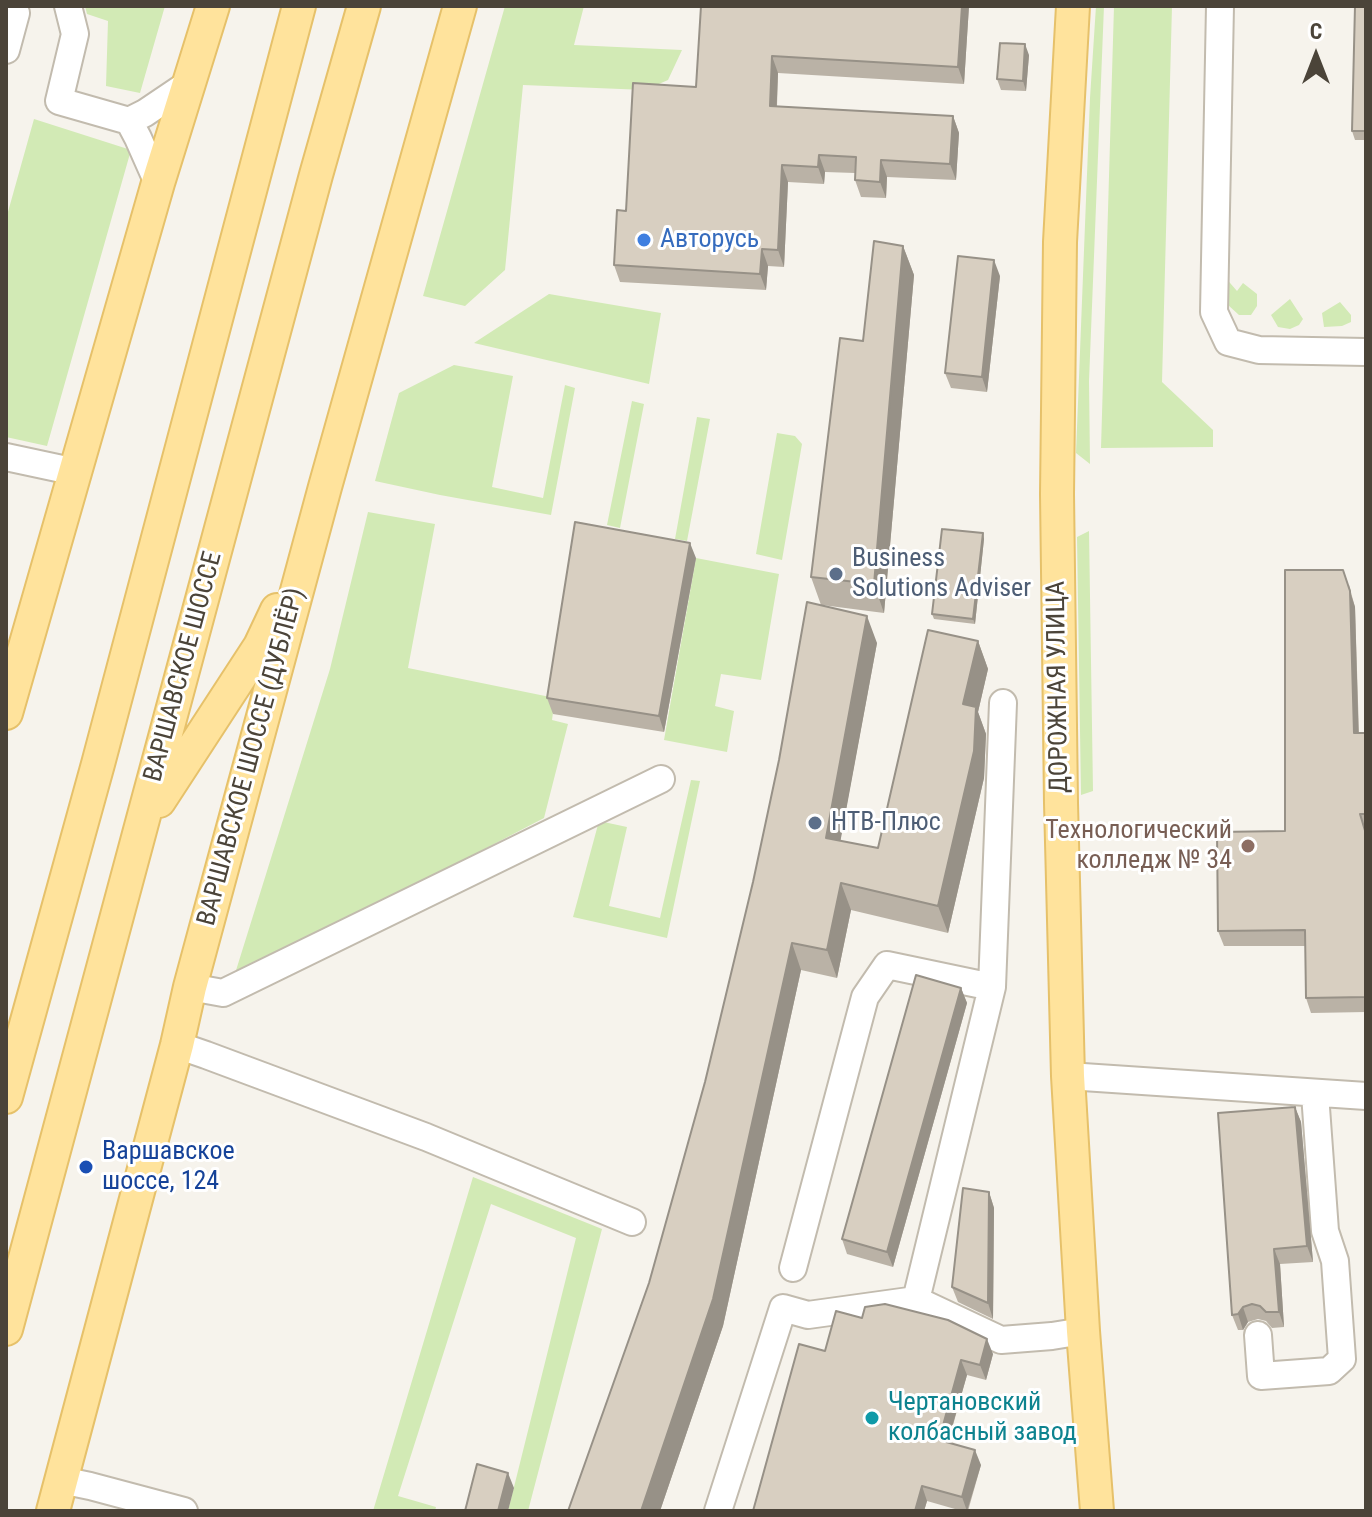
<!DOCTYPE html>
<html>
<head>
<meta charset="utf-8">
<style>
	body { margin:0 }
	#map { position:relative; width:1372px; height:1517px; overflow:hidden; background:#f6f3ec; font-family:"Roboto Condensed",sans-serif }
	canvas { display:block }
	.frame { position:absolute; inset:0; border:8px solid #4b4439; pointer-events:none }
	.north { position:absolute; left:1276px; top:16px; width:80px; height:80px; -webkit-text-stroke:6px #fff; paint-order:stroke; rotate:0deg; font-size:22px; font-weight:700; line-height:32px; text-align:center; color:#4b4439 }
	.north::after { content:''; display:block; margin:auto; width:28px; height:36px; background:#4b4439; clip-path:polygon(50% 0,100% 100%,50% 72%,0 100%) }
</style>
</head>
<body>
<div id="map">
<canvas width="1372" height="1517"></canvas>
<div class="frame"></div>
<div class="north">С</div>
</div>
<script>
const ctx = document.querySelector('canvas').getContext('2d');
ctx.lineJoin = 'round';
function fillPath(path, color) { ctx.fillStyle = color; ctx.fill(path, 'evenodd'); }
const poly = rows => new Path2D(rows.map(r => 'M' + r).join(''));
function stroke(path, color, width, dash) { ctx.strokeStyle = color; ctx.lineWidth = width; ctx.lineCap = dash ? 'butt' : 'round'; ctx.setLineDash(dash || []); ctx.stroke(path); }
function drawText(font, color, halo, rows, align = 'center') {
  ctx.font = font + ' "Roboto Condensed",sans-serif'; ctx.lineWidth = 6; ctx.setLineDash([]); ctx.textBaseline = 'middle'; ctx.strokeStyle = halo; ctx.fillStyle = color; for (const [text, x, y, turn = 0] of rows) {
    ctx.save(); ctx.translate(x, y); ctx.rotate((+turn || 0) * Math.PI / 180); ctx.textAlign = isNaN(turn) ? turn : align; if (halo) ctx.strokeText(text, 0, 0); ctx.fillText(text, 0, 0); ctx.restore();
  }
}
fillPath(poly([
	[85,6,165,6,140,93,106,86,108,21,87,14],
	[505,6,584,6,574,45,682,50,668,80,645,90,523,85,505,270,465,306,423,296],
	[1096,6,1104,6,1089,381,1090,464,1076,453,1090,98],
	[1114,6,1172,6,1162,382,1213,430,1213,447,1101,448],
	[34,119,131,150,47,446,6,437,6,219],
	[1224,276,1237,291,1243,283,1257,294,1257,306,1251,315,1239,315,1228,305,1224,292],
	[549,294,661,313,649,384,474,343],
	[1290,299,1303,319,1299,325,1290,329,1278,327,1271,315],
	[1340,302,1351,315,1351,322,1342,326,1324,327,1322,313],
	[454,365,513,376,492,487,543,498,565,385,575,388,551,515,440,495,375,481,399,393],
	[632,401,644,404,620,528,607,525],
	[697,417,710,419,687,541,675,539],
	[777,433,795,436,802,444,782,560,756,554],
	[368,512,435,524,408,668,555,698,552,720,568,724,544,818,233,980,330,669],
	[1089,531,1093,791,1081,795,1077,537],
	[696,558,779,574,761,680,721,674,715,706,734,711,727,752,664,740],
	[691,780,700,781,667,938,573,917,599,821,627,827,609,906,660,918],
	[473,1177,602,1229,528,1511,508,1511,576,1238,491,1204,398,1496,436,1507,435,1511,373,1511]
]), '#d2eab5');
const minor = poly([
	[68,6,75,34,59,101,129,121,145,113,188,84],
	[1220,6,1214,312,1228,342,1259,350,1366,352],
	[6,10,16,13,6,50],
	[129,121,138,138,158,183],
	[6,457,76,472],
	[190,987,223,993,661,779],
	[177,1045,206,1055,426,1137,632,1222],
	[1068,1076,1366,1096],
	[793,1268,865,997,887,965,992,987],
	[916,1300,992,987,1003,703],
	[1258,1335,1261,1376,1329,1371,1342,1359,1335,1261,1325,1231,1315,1094],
	[61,1480,90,1486,184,1511],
	[718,1511,783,1308,808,1315,916,1300,1001,1340,1052,1336,1083,1331]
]);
const major = poly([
	[1073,6,1060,242,1057,494,1061,803,1068,1076,1083,1331,1097,1511],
	[6,713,158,183,213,6],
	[159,801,260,646,277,610],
	[6,1097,98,764,299,6],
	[6,1329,316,175,364,6],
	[53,1511,177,1045,190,987,325,487,460,6]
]);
stroke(minor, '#c2bbae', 30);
stroke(major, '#e6c16a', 36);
stroke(minor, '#fff', 26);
stroke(major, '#ffe39c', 32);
fillPath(poly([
	[701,6,969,6,964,84,778,73,777,106,953,116,959,133,956,180,887,177,886,198,861,197,855,180,855,173,825,172,824,184,788,182,784,267,768,266,766,290,620,282,614,265,626,211,696,87],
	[1366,6,1366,140,1355,140,1352,131],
	[1029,55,1026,91,1001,90,997,79],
	[903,246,914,275,884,613,822,605,877,643,840,841,878,848,978,641,988,669,978,712,986,734,984,778,948,933,851,910,837,978,801,970,723,1326,660,1511,568,1511,649,1283,705,1082,821,605,811,577,863,341],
	[1000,276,987,392,951,388,945,373],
	[983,533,984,539,975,624,934,619,932,614],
	[696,558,664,732,553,714,547,698],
	[1349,585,1355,607,1359,733,1366,733,1366,1012,1311,1013,1306,998,1305,946,1224,946,1218,931,1285,831],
	[961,988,967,1003,893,1267,847,1254,842,1239],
	[1295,1107,1301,1122,1313,1262,1280,1264,1284,1327,1272,1328,1266,1321,1258,1319,1248,1322,1243,1330,1238,1330,1232,1315],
	[989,1192,994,1208,993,1319,958,1302,952,1287],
	[862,1318,993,1354,986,1380,967,1375,948,1443,981,1465,968,1511,962,1511,927,1501,924,1511,753,1511,825,1351]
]), '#bab2a6');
fillPath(poly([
	[962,6,969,6,964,84,958,67],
	[1025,44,1029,55,1026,91,1023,81],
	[772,56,778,73,776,122,770,106],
	[953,116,959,133,956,180,950,164],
	[819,155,825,172,824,184,818,167],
	[881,160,887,177,886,198,880,182],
	[782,165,788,182,784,267,778,250],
	[903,246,914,275,884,613,874,584],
	[762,249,768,266,766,290,760,274],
	[994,260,1000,276,987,392,982,377],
	[983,533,984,539,975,624,973,619],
	[690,543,696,558,664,732,659,716],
	[1343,570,1355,607,1359,749,1354,733],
	[867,616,877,643,836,865,826,838],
	[978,641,988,669,978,712,986,734,984,778,948,933,938,906,963,704],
	[841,883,851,910,837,978,827,950],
	[792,943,801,970,723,1326,660,1511,641,1511],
	[961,988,967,1003,893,1267,887,1252],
	[1295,1107,1301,1122,1313,1262,1307,1246],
	[989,1192,994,1208,993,1319,988,1303],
	[1274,1249,1280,1264,1284,1327,1279,1312],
	[1243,1307,1248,1322,1243,1330,1238,1314],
	[987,1339,993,1354,986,1380,980,1365],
	[961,1360,967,1375,944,1455,939,1440],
	[975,1450,981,1465,967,1511,962,1497],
	[508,1473,514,1488,508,1511,498,1511],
	[922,1486,927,1501,924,1511,915,1511]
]), '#979187');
const building = poly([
	[701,6,962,6,958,67,772,56,770,106,953,116,950,164,881,160,880,182,855,180,856,157,819,155,818,167,782,165,778,250,762,249,760,274,614,265,617,210,626,211,633,83,696,87,701,6],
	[1355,6,1366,6,1366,131,1352,131,1355,6],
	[1000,43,1025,44,1023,81,997,79,1000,43],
	[874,241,903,246,874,584,811,577,840,338,863,341,874,241],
	[958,256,994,260,982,377,945,373,958,256],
	[575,522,690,543,659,716,547,698,575,522],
	[942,529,983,533,973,619,932,614,942,529],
	[1285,570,1343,570,1350,591,1354,733,1366,733,1366,814,1360,814,1366,834,1366,997,1306,998,1305,930,1218,931,1217,832,1285,831,1285,570],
	[807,602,867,616,826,838,878,848,928,630,978,641,963,704,976,707,974,751,938,906,841,883,827,950,792,943,713,1299,641,1511,568,1511,649,1283,705,1082,753,882,779,760,807,602],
	[916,975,961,988,887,1252,842,1239,916,975],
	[1295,1107,1307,1246,1274,1249,1279,1312,1266,1312,1260,1306,1252,1304,1243,1307,1238,1314,1232,1315,1218,1113,1295,1107],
	[963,1188,989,1192,988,1303,952,1287,963,1188],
	[885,1304,948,1320,987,1339,980,1365,961,1360,939,1440,975,1450,962,1497,922,1486,915,1511,753,1511,799,1344,825,1351,836,1311,862,1318,865,1307,885,1304],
	[477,1464,508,1473,498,1511,465,1511,477,1464]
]);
fillPath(building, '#d8cfc1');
stroke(building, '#979187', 2);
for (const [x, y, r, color] of [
	[644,240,8,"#3f7fe0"],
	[836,574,8,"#5c6f8a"],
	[815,823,8,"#5c6f8a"],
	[1248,846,8,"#8d6e63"],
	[86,1167,8,"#1a4fb4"],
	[872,1418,8,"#0f9aa8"]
]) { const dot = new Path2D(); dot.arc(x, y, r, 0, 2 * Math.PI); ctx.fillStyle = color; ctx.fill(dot); stroke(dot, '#fff', 3); }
drawText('26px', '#366cbe', '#fff', [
	["Авторусь",660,240]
], 'left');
drawText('26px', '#4e5e75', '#fff', [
	["Business",852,559],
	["Solutions Adviser",852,589],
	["НТВ-Плюс",831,823]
], 'left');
drawText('26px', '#4b4439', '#fff', [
	["ВАРШАВСКОЕ ШОССЕ",184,667,-75],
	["ДОРОЖНАЯ УЛИЦА",1059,687,-91],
	["ВАРШАВСКОЕ ШОССЕ (ДУБЛЁР)",252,757,-75]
]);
drawText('26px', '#785e54', '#fff', [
	["Технологический",1232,831],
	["колледж № 34",1232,861]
], 'right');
drawText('26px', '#164399', '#fff', [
	["Варшавское",102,1152],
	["шоссе, 124",102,1182]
], 'left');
drawText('26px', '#0d838f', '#fff', [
	["Чертановский",888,1403],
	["колбасный завод",888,1433]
], 'left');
</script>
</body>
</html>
